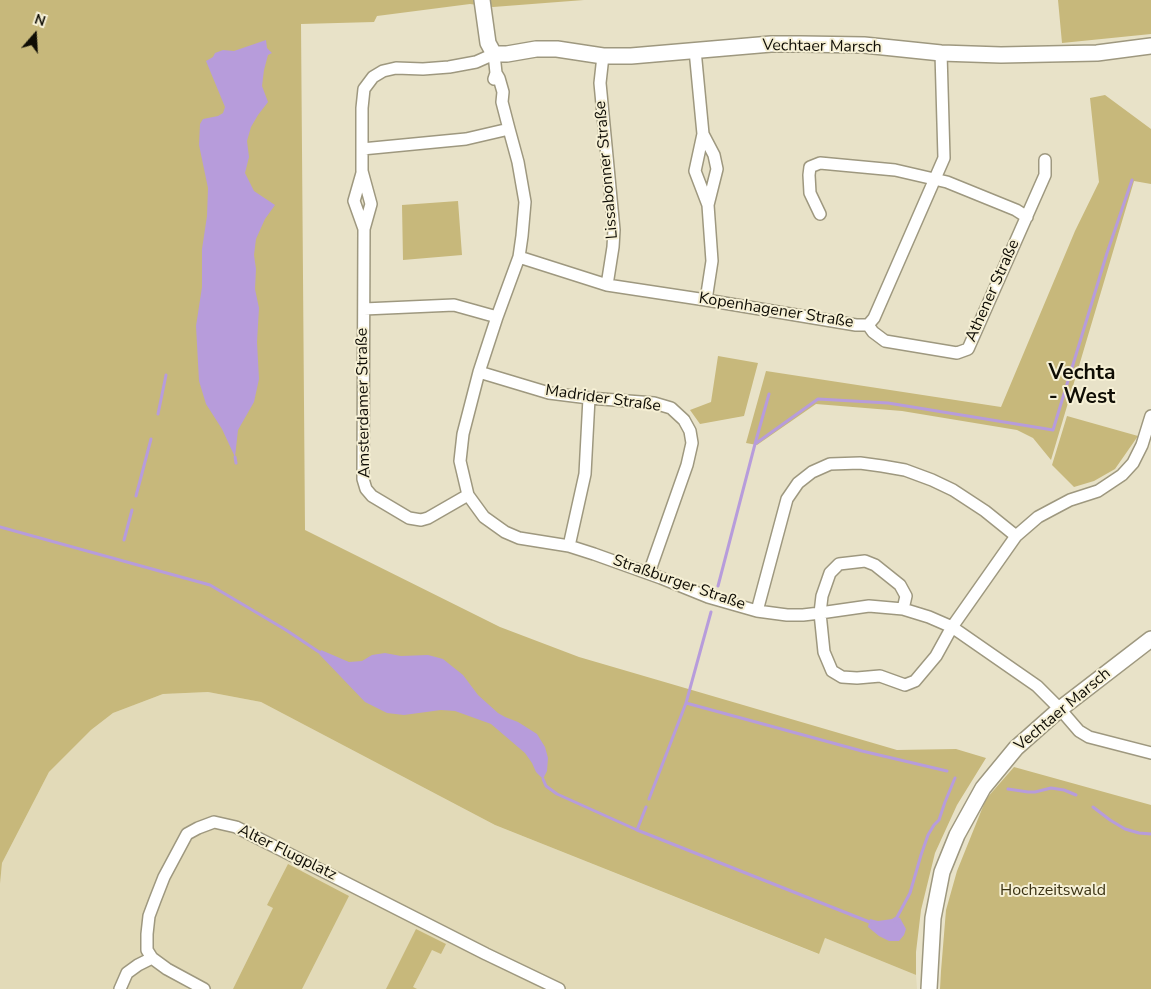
<!DOCTYPE html>
<html>
<head>
<meta charset="utf-8">
<style>
	body { margin:0 }
	#map { position:relative; width:1151px; height:989px; overflow:hidden; background:#e8e2c8; font-family:"Nunito Sans",sans-serif }
	canvas { display:block }
	.north { position:absolute; left:10px; top:10px; width:50px; height:50px; -webkit-text-stroke:4px #f6f0d5; paint-order:stroke; rotate:19deg; font-size:14px; font-weight:700; line-height:20px; text-align:center; color:#0f0d05 }
	.north::after { content:''; display:block; margin:auto; width:18px; height:22px; background:#0f0d05; clip-path:polygon(50% 0,100% 100%,50% 72%,0 100%) }
</style>
</head>
<body>
<div id="map">
<canvas width="1151" height="989"></canvas>
<div class="north">N</div>
</div>
<script>
const ctx = document.querySelector('canvas').getContext('2d');
ctx.lineJoin = 'round';
function fillPath(path, color) { ctx.fillStyle = color; ctx.fill(path, 'evenodd'); }
const poly = rows => new Path2D(rows.map(r => 'M' + r).join(''));
function stroke(path, color, width, dash) { ctx.strokeStyle = color; ctx.lineWidth = width; ctx.lineCap = dash ? 'butt' : 'round'; ctx.setLineDash(dash || []); ctx.stroke(path); }
function drawText(font, color, halo, rows, align = 'center') {
  ctx.font = font + ' "Nunito Sans",sans-serif'; ctx.lineWidth = 4; ctx.setLineDash([]); ctx.textBaseline = 'middle'; ctx.strokeStyle = halo; ctx.fillStyle = color; for (const [text, x, y, turn = 0] of rows) {
    ctx.save(); ctx.translate(x, y); ctx.rotate((+turn || 0) * Math.PI / 180); ctx.textAlign = isNaN(turn) ? turn : align; if (halo) ctx.strokeText(text, 0, 0); ctx.fillText(text, 0, 0); ctx.restore();
  }
}
fillPath(poly([
	[208,692,261,702,495,825,818,954,825,938,916,975,917,989,0,989,0,884,2,863,49,772,91,730,113,713,163,694]
]), '#e2dab8');
fillPath(poly([
	[0,0,584,0,493,7,470,4,377,16,374,22,301,24,305,530,500,627,579,657,897,750,956,749,986,758,957,805,935,853,921,910,916,952,916,975,825,938,819,954,495,825,261,702,208,692,163,694,113,713,91,730,49,772,2,863,0,884],
	[1058,0,1151,0,1151,34,1062,43],
	[1105,95,1151,129,1151,184,1134,181,1051,460,1033,438,1017,430,902,411,816,404,757,445,746,443,766,371,1001,407,1075,231,1099,182,1090,98],
	[458,201,462,255,403,260,402,205],
	[718,356,758,363,744,416,700,424,690,410,711,402],
	[1067,416,1138,436,1115,469,1094,481,1074,487,1052,465],
	[1014,767,1151,805,1151,989,940,989,941,971,946,910,957,871,986,799],
	[288,864,349,896,302,989,233,989,273,908,267,905],
	[416,929,446,944,441,954,432,950,413,987,417,989,386,989]
]), '#c7b87b');
fillPath(poly([
	[266,40,267,48,272,53,268,55,264,70,262,86,268,102,258,115,251,127,247,141,249,157,245,173,254,191,275,205,265,219,256,239,254,255,256,269,255,289,259,308,257,342,259,379,254,402,238,430,235,457,222,429,206,404,199,381,196,326,202,287,202,249,207,216,208,188,199,145,200,124,203,119,218,116,223,113,225,107,206,61,213,57,215,53,223,50,234,51],
	[321,650,349,662,362,661,372,655,385,653,401,656,428,655,443,659,463,675,478,695,498,713,505,717,518,722,537,734,545,747,548,758,547,771,543,779,536,772,532,763,525,753,491,724,455,711,441,710,404,715,387,713,365,702,319,654],
	[895,917,900,918,906,929,904,935,899,941,889,941,879,936,868,927,870,919,878,921,892,919]
]), '#b79cdb');
stroke(poly([
	[158,414,166,375],
	[755,444,769,394],
	[235,457,236,463],
	[136,496,151,439],
	[0,527,210,585,286,630,319,652],
	[124,540,132,510],
	[718,586,755,444,818,399,888,403,1053,430,1107,253,1132,180],
	[686,703,862,751,947,771],
	[543,779,546,786,557,794,637,830,872,923],
	[1008,789,1028,792,1035,792,1051,788,1064,790,1076,795],
	[649,799,686,703,711,612],
	[1093,807,1110,820,1125,829,1139,833,1151,834],
	[637,830,646,807],
	[895,921,910,893,921,855,928,835,934,825,939,820,945,802,955,778]
]), '#b79cdb', 3);
const minor = poly([
	[695,50,703,134,695,171,708,205],
	[603,56,600,83,614,230,613,247,607,285],
	[496,73,499,78,503,92,502,102,509,129,518,162,525,202,522,236,519,257,497,317,479,372,463,434,460,461,468,495,484,517,505,532,519,538,569,546,594,554,661,578,708,597,757,611,787,615,803,615,820,613,869,606,903,609,929,617,952,627,1037,686,1060,709,1079,731,1089,737,1151,753],
	[703,134,714,155,717,169,708,205,712,261,706,300],
	[362,149,466,139,509,129],
	[362,173,354,201,364,229],
	[820,214,810,193,809,175,810,167,820,163,895,170,947,182,1016,210,1027,217],
	[519,257,607,285,706,300,856,325,868,325,874,318,944,158,941,53],
	[364,309,454,305,497,317],
	[868,325,873,332,885,341,957,353,968,349,1045,175,1045,160],
	[479,372,549,393,589,398,654,403,671,408,684,420,690,431,692,443,687,465,649,573],
	[468,495,428,518,421,520,409,518,372,496,366,489,363,479,364,229,371,204,362,171,362,108,364,89,373,77,383,71,396,68,423,69,449,67,476,62,494,54,496,73,494,79],
	[569,546,585,474,589,398],
	[903,609,906,596,900,585,875,565,865,561,839,564,830,573,822,596,820,613,824,652,832,671,842,677,857,678,880,676,905,685,915,681,936,656,952,627,1016,536,1038,517,1053,509,1070,500,1098,491,1122,475,1133,463,1142,445,1151,416],
	[757,611,787,499,798,483,812,472,830,464,860,463,882,466,905,470,932,480,953,490,985,511,1016,536],
	[120,989,127,973,138,965,152,958],
	[204,989,167,969,152,958,147,950,147,934,149,916,155,900,164,877,187,834,198,828,214,822,236,827,486,954,559,989]
]);
const tertiary = poly([
	[482,0,488,43,494,54,507,54,536,49,557,49,603,56,631,56,771,44,801,44,864,45,941,53,1001,55,1097,53,1151,46],
	[929,989,933,918,942,872,957,835,983,788,1016,748,1060,709,1151,639]
]);
stroke(minor, '#9e987f', 14);
stroke(tertiary, '#9e987f', 18);
stroke(minor, '#fff', 11);
stroke(tertiary, '#fff', 15);
drawText('16px', '#0f0d05', '#f6f0d5', [
	["Vechtaer Marsch",822,47,1],
	["Lissabonner Straße",607,170,-95],
	["Athener Straße",993,291,-66],
	["Kopenhagener Straße",776,311,9],
	["Madrider Straße",603,399,8],
	["Amsterdamer Straße",364,403,-91],
	["Straßburger Straße",679,583,19],
	["Vechtaer Marsch",1063,710,-40],
	["Alter Flugplatz",287,853,26]
]);
drawText('16px', '#3a3213', '#f6f0d5', [
	["Hochzeitswald",1053,891]
]);
drawText('bold 21px', '#0f0d05', '#f6f0d5', [
	["Vechta",1082,374],
	["- West",1082,398]
]);
</script>
</body>
</html>
